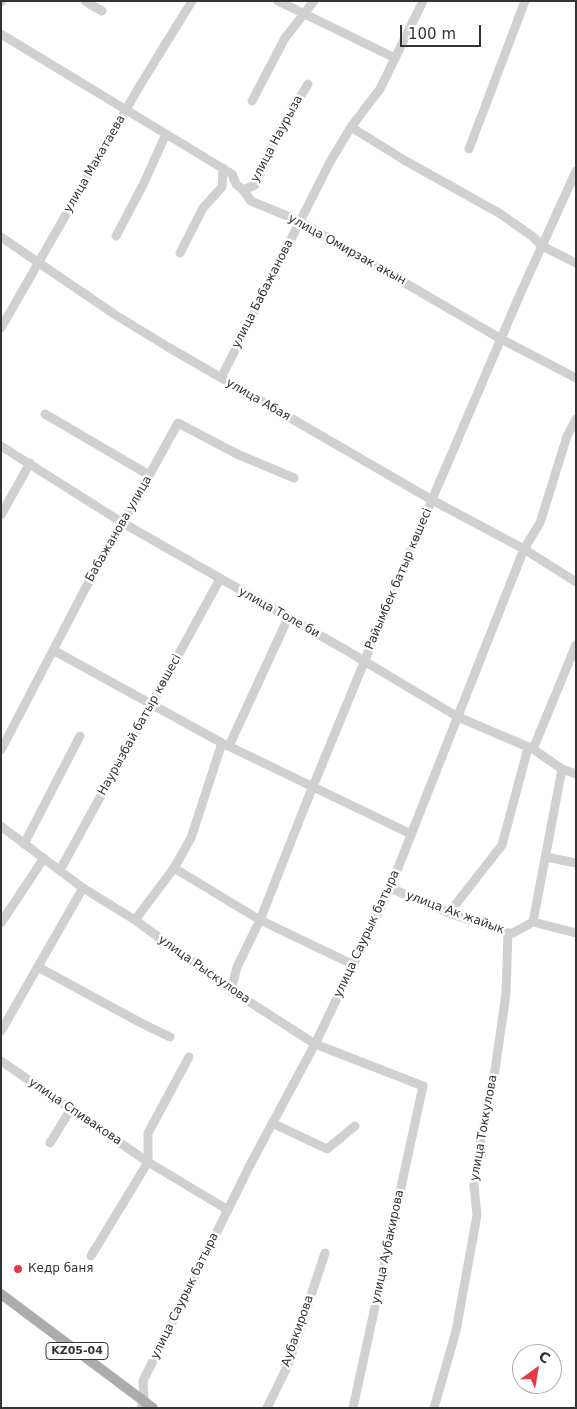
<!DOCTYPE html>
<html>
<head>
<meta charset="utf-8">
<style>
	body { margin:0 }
	#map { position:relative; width:577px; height:1409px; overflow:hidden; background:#fff; font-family:"DejaVu Sans",sans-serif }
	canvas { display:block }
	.frame { position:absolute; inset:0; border:2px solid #333; pointer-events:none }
	.north { position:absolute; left:512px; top:1344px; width:50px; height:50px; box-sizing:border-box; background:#fff; border:1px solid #adadad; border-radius:50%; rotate:32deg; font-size:14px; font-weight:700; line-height:20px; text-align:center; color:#333 }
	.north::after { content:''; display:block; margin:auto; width:18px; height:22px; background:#e63946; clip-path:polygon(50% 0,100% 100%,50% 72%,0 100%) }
	.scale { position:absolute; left:400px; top:25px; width:81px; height:22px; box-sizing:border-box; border:2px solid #333; border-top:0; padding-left:6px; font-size:15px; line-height:18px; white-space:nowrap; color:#333; -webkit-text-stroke:4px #fff; paint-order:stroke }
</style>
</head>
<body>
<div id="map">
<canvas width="577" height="1409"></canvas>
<div class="frame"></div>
<div class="north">С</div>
<div class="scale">100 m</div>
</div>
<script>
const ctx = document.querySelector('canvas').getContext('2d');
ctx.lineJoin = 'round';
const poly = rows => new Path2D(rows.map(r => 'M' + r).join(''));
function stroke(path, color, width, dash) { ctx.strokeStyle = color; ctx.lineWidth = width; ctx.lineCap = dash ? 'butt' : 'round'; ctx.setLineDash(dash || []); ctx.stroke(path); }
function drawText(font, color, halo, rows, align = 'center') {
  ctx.font = font + ' "DejaVu Sans",sans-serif'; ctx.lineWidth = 5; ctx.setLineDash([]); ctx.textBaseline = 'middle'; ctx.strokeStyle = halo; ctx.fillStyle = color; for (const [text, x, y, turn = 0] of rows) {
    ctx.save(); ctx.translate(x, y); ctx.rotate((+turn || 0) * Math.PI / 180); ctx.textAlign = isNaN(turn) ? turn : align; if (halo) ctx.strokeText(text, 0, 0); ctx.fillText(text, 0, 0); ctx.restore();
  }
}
stroke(poly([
	[85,1,102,11],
	[278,1,395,58],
	[1,2,2,1],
	[1,34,232,174,236,184,243,190,251,201,299,221,501,339,576,378],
	[252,101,285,38,314,1],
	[351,127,404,160,499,213,532,236,542,246,576,263],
	[469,149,525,1],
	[243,190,255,185,282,127,308,84],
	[116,236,143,185,166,134],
	[1,237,114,314,168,347,432,500,524,549,576,582],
	[180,253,203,208,222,187,223,168],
	[1,328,139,87,192,1],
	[221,378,330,162,351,127,380,89,423,1],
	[45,414,149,475],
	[1,446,123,523,344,649,458,717,533,749,562,769,576,774],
	[1,515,30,463],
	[53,650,222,743,411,834],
	[229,746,288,618],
	[533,749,576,645],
	[1,750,85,589,123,523,178,423,237,454,294,478],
	[1,826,83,888,135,920,231,990,315,1044,423,1086,353,1408],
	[24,844,80,736],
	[546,857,576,863],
	[174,868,260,920,354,965],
	[60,870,220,579],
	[390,888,449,913,508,933,513,933,533,922,576,933],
	[449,913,502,845,528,748],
	[135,920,174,868,191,838,222,743],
	[533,922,562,769],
	[1,923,44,858],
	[38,967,141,1023,170,1037],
	[231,990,237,967,260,920,305,806,404,565,521,292,576,171],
	[1,1031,83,888],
	[189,1057,148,1133,148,1162,228,1210],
	[1,1061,148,1162,91,1256],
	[272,1123,327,1149,355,1126],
	[50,1143,71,1109],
	[141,1408,144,1402,143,1381,251,1163,315,1044,390,888,524,549,540,523,567,436,576,419],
	[267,1408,288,1365,325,1253],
	[434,1408,456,1331,477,1215,474,1186,482,1131,495,1070,506,994,508,933]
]), '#d0d0d0', 9);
stroke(poly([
	[1,1294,153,1408]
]), '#ababab', 10);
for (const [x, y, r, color] of [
	[18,1269,5,"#e63946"]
]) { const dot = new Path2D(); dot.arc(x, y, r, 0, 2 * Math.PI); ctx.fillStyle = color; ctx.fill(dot); stroke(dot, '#fff', 2); }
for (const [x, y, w] of [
	[77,1351,62]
]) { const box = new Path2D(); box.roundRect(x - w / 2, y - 8.5, w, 17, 4); ctx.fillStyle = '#fff'; ctx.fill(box); stroke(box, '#333', 1); }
drawText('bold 11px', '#333', null, [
	["KZ05-04",77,1351]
]);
drawText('12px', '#333', '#fff', [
	["улица Наурыза",277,139,-62],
	["улица Макатаева",95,164,-60],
	["улица Омирзак акын",347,250,29],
	["улица Бабажанова",263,294,-63],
	["улица Абая",258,400,30],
	["Бабажанова улица",119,529,-60],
	["Райымбек батыр көшесі",399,579,-67],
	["улица Толе би",279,613,29],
	["Наурызбай батыр көшесі",140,725,-61],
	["улица Ак жайык",455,913,20],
	["улица Саурык батыра",367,934,-65],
	["улица Рыскулова",204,970,35],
	["улица Спивакова",75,1112,34],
	["улица Токкулова",484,1128,-80],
	["улица Аубакирова",388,1247,-78],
	["улица Саурык батыра",185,1296,-64],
	["Аубакирова",298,1331,-71]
]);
drawText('12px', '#333', '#fff', [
	["Кедр баня",28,1269]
], 'left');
</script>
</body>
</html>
